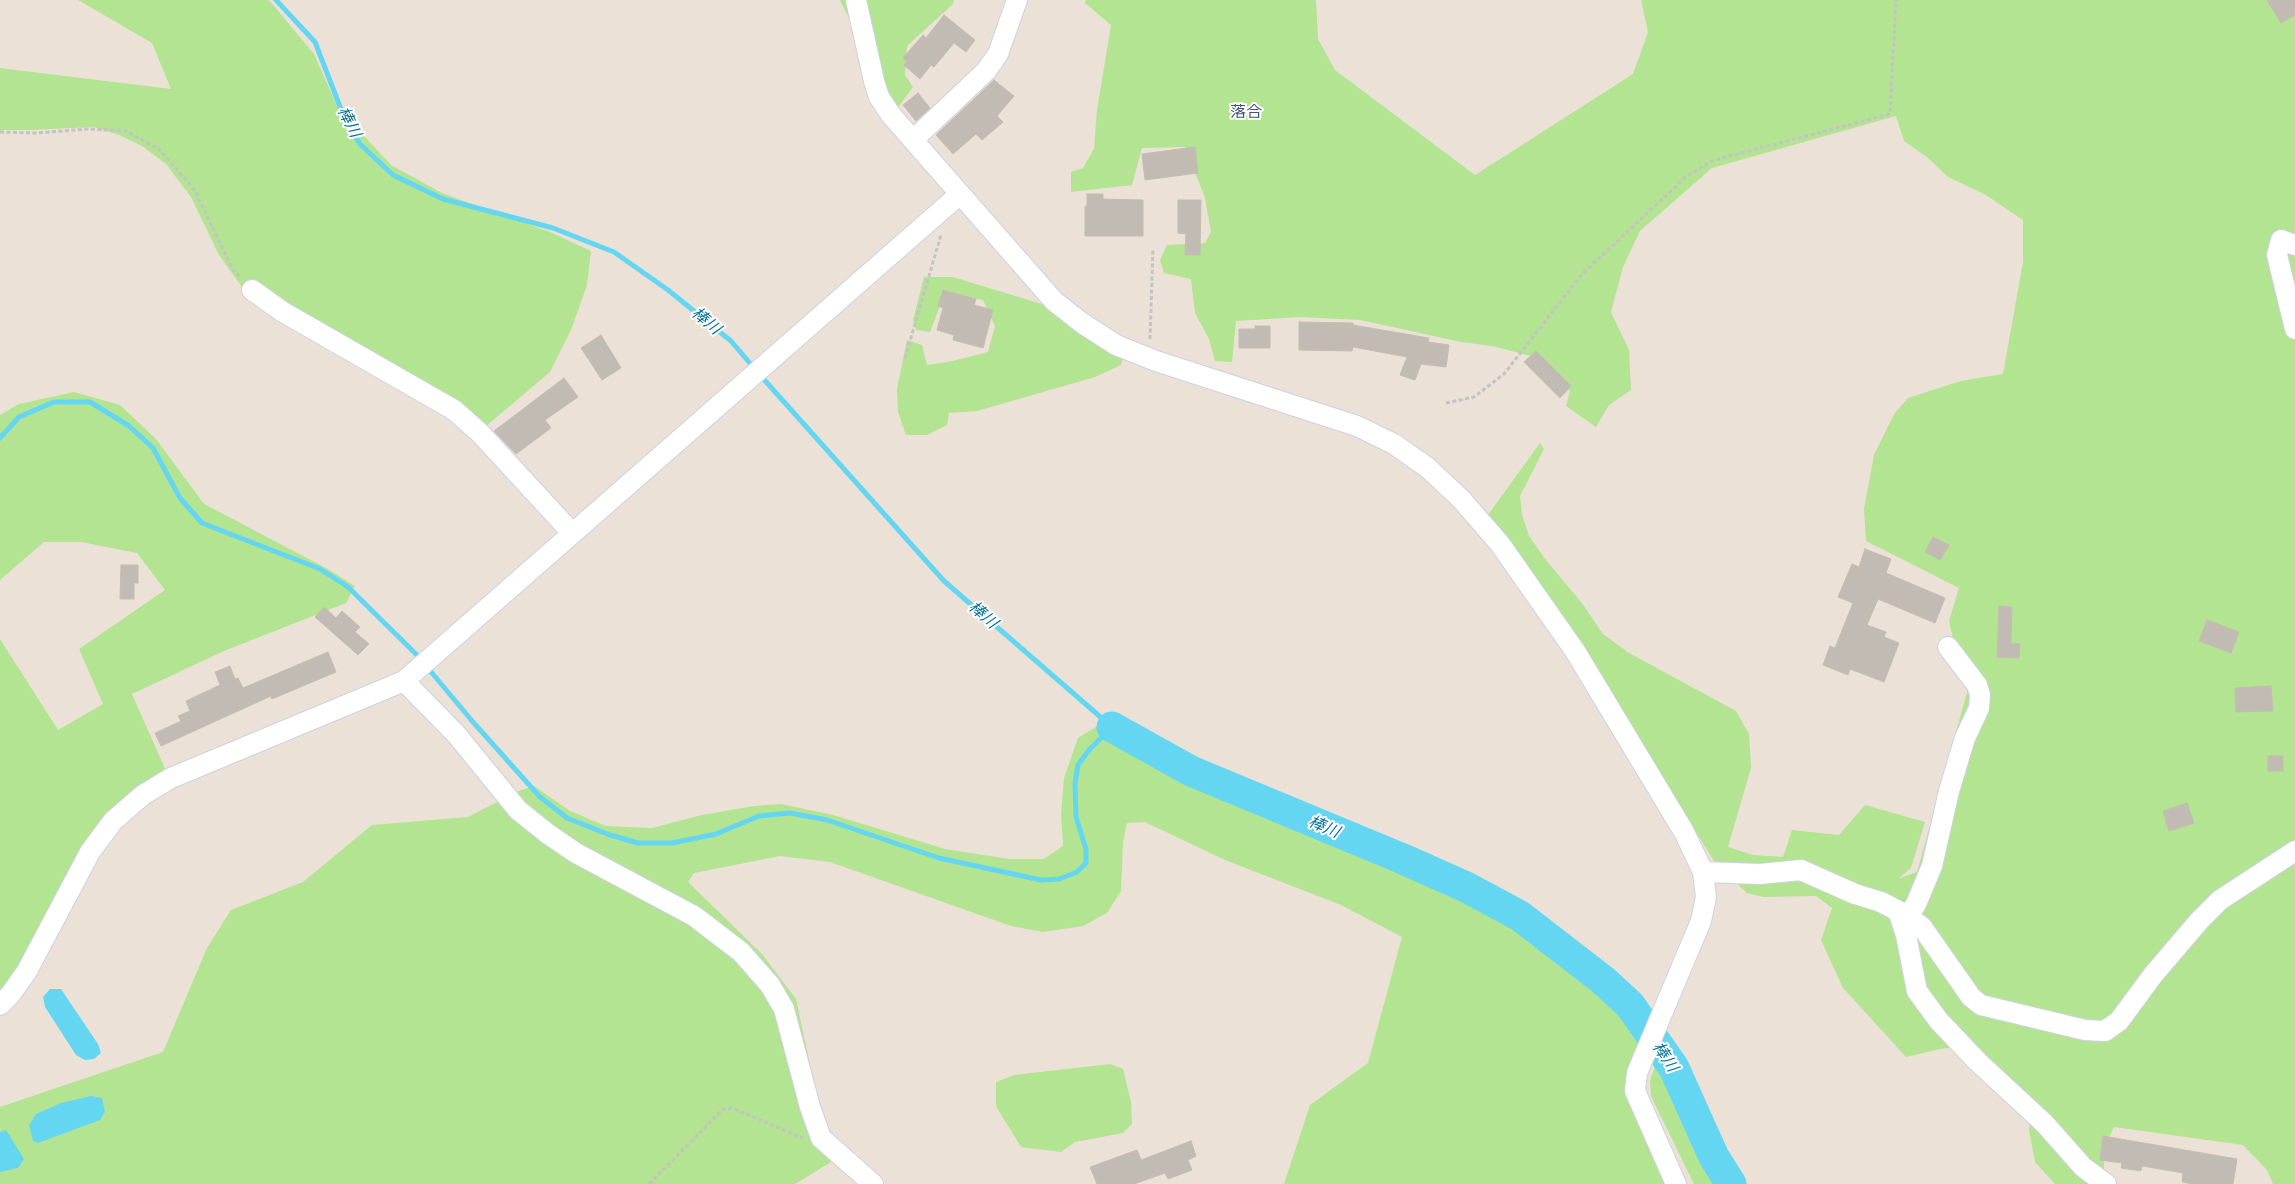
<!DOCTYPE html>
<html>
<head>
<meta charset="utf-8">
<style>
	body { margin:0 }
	canvas { display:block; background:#ebe1d7 }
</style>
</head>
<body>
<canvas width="2295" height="1184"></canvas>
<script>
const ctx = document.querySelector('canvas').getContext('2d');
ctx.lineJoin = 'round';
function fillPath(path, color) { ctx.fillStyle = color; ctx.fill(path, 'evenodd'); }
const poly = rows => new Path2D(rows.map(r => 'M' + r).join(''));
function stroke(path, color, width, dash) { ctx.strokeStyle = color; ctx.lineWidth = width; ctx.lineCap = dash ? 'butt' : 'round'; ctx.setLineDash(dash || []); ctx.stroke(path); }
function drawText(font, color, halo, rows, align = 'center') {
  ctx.font = font + ' Raleway,"Noto Sans JP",sans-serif'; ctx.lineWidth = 4; ctx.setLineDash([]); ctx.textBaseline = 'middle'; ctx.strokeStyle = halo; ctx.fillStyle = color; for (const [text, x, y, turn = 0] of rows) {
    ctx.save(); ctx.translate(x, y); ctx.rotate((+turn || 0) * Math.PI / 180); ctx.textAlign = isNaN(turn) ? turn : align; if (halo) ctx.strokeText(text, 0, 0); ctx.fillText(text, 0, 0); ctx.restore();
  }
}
fillPath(poly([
	[78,0,269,0,314,54,338,108,391,165,442,193,550,232,591,251,587,285,571,330,550,372,485,427,244,290,219,255,191,197,166,164,142,146,119,135,94,127,30,130,0,130,0,68,171,89,152,43],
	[840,0,954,0,953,4,907,46,905,75,913,87,899,106,891,105],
	[1086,0,1316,0,1318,39,1335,70,1475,175,1633,74,1648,32,1641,0,2295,0,2295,1184,2273,1184,2267,1170,2243,1145,2114,1127,2104,1148,2104,1184,2055,1184,2035,1162,2029,1130,2032,1104,1969,1045,1940,1049,1906,1057,1843,988,1821,940,1832,908,1816,896,1763,897,1747,893,1716,864,1625,719,1488,515,1540,443,1544,449,1520,496,1522,515,1529,536,1545,559,1581,602,1603,634,1629,653,1736,711,1749,734,1751,768,1728,847,1753,855,1783,857,1792,830,1839,835,1865,805,1925,822,1911,868,1898,879,1917,872,1973,671,1955,646,1949,621,1959,588,1866,541,1864,509,1874,455,1894,414,1908,398,1961,381,2003,374,2023,262,2023,220,1986,195,1948,177,1928,158,1904,141,1896,116,1712,168,1640,231,1623,267,1611,312,1629,350,1631,390,1609,405,1596,427,1566,406,1570,391,1535,357,1492,346,1461,342,1360,320,1300,317,1236,321,1232,362,1215,361,1209,339,1195,313,1191,279,1164,273,1160,260,1167,245,1205,243,1211,232,1205,198,1185,147,1142,148,1132,185,1071,192,1071,172,1083,168,1094,149,1097,110,1111,25,1085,3],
	[924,277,953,277,1048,306,1081,335,1124,355,1121,365,1095,377,977,411,949,413,947,425,927,435,906,435,898,412,897,389,907,340,922,345,927,365,953,361,988,352,995,326,983,300,945,293,930,332,916,330,913,320],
	[74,392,120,405,156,439,204,504,326,568,355,586,346,603,224,651,132,694,166,771,136,791,14,977,0,989,0,639,58,730,103,704,79,649,165,590,137,553,81,542,44,542,0,580,0,415,19,404],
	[1115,723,1194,763,1254,790,1424,856,1473,881,1568,945,1636,999,1650,1012,1630,1063,1629,1098,1667,1184,1284,1184,1310,1105,1368,1063,1402,937,1341,905,1225,860,1145,822,1127,823,1123,842,1121,891,1107,913,1083,926,1043,932,1011,926,830,862,780,856,694,873,688,882,762,954,796,999,831,1162,795,1184,0,1184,0,1107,163,1052,207,948,231,910,303,882,372,825,468,817,519,791,534,786,570,811,606,826,652,828,702,815,754,806,781,804,833,815,945,849,1009,859,1044,859,1063,846,1061,814,1064,778,1078,738,1099,725],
	[1662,1058,1671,1073,1706,1151,1724,1184,1694,1184,1651,1096,1650,1081,1657,1060],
	[1110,1064,1123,1069,1131,1102,1132,1124,1123,1133,1075,1142,1061,1152,1021,1147,996,1106,996,1082,1014,1075]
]), '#b3e491');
fillPath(poly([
	[50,989,61,989,98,1044,101,1053,94,1059,85,1060,76,1055,45,1007,43,997],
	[91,1096,102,1098,105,1112,100,1120,38,1143,33,1141,29,1125,36,1114,61,1103],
	[6,1130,24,1159,18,1168,0,1172,0,1132]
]), '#65d6f2');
stroke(poly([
	[276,0,315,42,346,122,360,144,393,175,443,199,553,228,614,252,668,290,731,341,754,368],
	[0,438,19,417,54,402,90,402,129,426,153,448,180,498,202,523,320,569,348,587,422,660],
	[427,667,473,722,540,797,567,818,610,835,638,843,672,843,716,834,759,816,790,813,827,820,939,858,1041,880,1059,879,1077,872,1086,863,1086,849,1076,817,1075,783,1078,765,1089,750,1112,727,944,581,760,375]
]), '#65d6f2', 5);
stroke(poly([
	[1112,727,1191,771,1403,859,1466,887,1520,916,1604,981,1630,1005,1674,1068,1714,1157,1731,1184]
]), '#65d6f2', 31);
const building = poly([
	[2267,0,2295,0,2295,15,2281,23,2267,0],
	[944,15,975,40,966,52,954,43,934,67,931,65,920,79,904,65,907,61,903,58,923,35,926,38,944,15],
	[994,80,1014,96,997,116,1003,122,982,140,976,134,953,154,936,135,994,80],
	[918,93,930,108,916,121,903,105,918,93],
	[1195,147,1198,173,1145,180,1142,154,1195,147],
	[1087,194,1103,194,1103,199,1143,200,1143,236,1085,236,1085,206,1087,206,1087,194],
	[1178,200,1201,200,1200,255,1185,255,1186,234,1178,233,1178,200],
	[943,290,976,299,974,305,993,310,983,348,953,340,954,335,937,330,943,308,938,306,943,290],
	[1299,322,1353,323,1353,325,1429,338,1428,342,1449,345,1446,367,1421,364,1415,380,1400,375,1407,357,1353,347,1352,351,1299,350,1299,322],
	[1255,326,1270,326,1270,348,1239,348,1239,329,1255,329,1255,326],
	[601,335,621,368,602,380,581,348,601,335],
	[1536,351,1571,386,1560,398,1524,362,1536,351],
	[564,378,578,397,545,420,551,428,516,454,494,431,564,378],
	[1933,537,1949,545,1940,560,1925,552,1933,537],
	[1865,549,1891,559,1886,573,1945,598,1935,623,1878,599,1867,625,1886,632,1884,637,1899,643,1884,682,1850,669,1848,675,1823,665,1830,646,1835,648,1853,603,1838,597,1852,564,1859,567,1865,549],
	[121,565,138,565,138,583,134,583,134,599,120,599,121,565],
	[1999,606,2012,607,2011,643,2020,644,2019,658,1997,657,1999,606],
	[324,607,336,618,342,611,360,627,355,632,369,644,358,655,315,617,324,607],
	[2207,620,2239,632,2231,653,2199,641,2207,620],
	[328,652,336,672,272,699,271,696,161,746,155,733,181,721,178,716,190,711,186,701,220,685,215,672,230,666,235,679,238,678,243,688,328,652],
	[2271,686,2273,711,2236,712,2235,688,2271,686],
	[2268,756,2283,756,2283,771,2268,771,2268,756],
	[2187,803,2194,823,2169,831,2163,811,2187,803],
	[2103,1136,2237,1159,2233,1184,2193,1184,2182,1182,2183,1173,2142,1166,2141,1171,2121,1168,2122,1163,2100,1160,2103,1136],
	[1191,1141,1196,1156,1188,1160,1192,1170,1168,1179,1165,1173,1134,1184,1097,1184,1090,1167,1137,1150,1141,1160,1191,1141]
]);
fillPath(building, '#c2bbb4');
stroke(building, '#c5bdb1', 1);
const minor = poly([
	[856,0,874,81,879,97,891,115,1054,301,1082,323,1116,345,1156,361,1357,426,1394,444,1428,468,1461,499,1500,544,1575,651,1684,832,1703,872,1706,897,1701,921,1637,1073,1635,1091,1676,1184],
	[913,140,986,71,998,54,1017,0],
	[2295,245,2281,240,2277,255,2295,329],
	[252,290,283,312,454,410,480,433,572,533],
	[404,681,456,734,518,810,548,834,576,853,694,916,741,952,770,985,784,1009,810,1107,821,1138,873,1184],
	[1703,872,1760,874,1801,870,1855,894,1881,902,1908,916,1922,927,1971,997,1981,1005,2085,1030,2105,1031,2119,1021,2153,975,2199,921,2220,900,2295,851],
	[1898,911,1906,935,1917,991,1939,1021,1978,1062,2045,1124,2083,1167,2106,1184],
	[1908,916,1916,904,1932,866,1949,791,1965,738,1979,708,1980,695,1977,685,1948,647],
	[0,1005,10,995,27,971,90,852,113,821,143,795,171,778,404,681,960,194]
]);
stroke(minor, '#cdd2e1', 22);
stroke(poly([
	[0,132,36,133,88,129,126,131,159,149,194,189,233,270,241,278],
	[1150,339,1153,249],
	[905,358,941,235],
	[1446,403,1474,397,1504,374,1583,273,1686,177,1711,161,1890,114,1896,0],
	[649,1184,723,1109,732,1108,803,1138]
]), '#c3c3c3', 3, [4, 2.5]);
stroke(minor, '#fff', 20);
drawText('16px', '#465379', '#fff', [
	["落合",1246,112]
]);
drawText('italic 16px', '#08719a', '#fff', [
	["棒川",349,122,63],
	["棒川",706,321,40],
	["棒川",983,615,41],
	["棒川",1324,827,23],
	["棒川",1665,1057,57]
]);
</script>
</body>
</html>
